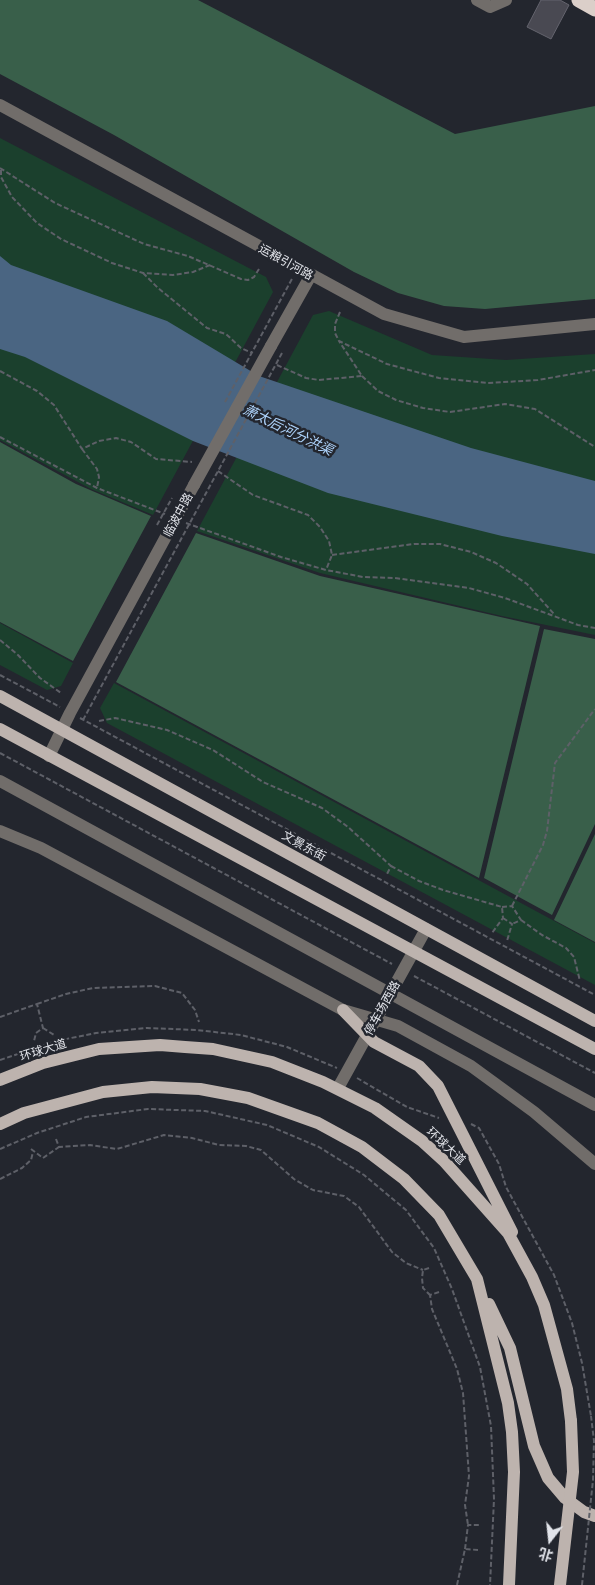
<!DOCTYPE html>
<html>
<head>
<meta charset="utf-8">
<style>
	body { margin:0 }
	#map { position:relative; width:595px; height:1585px; overflow:hidden; background:#23262e; font-family:Barlow,"Noto Sans SC",sans-serif }
	canvas { display:block }
	.north { position:absolute; left:525px; top:1515px; width:50px; height:50px; -webkit-text-stroke:4px #23262e; paint-order:stroke; rotate:196deg; font-size:14px; font-weight:700; line-height:20px; text-align:center; color:#e2e4ea }
	.north::after { content:''; display:block; margin:auto; width:18px; height:22px; background:#e2e4ea; clip-path:polygon(50% 0,100% 100%,50% 72%,0 100%) }
</style>
</head>
<body>
<div id="map">
<canvas width="595" height="1585"></canvas>
<div class="north">北</div>
</div>
<script>
const ctx = document.querySelector('canvas').getContext('2d');
ctx.lineJoin = 'round';
function fillPath(path, color) { ctx.fillStyle = color; ctx.fill(path, 'evenodd'); }
const poly = rows => new Path2D(rows.map(r => 'M' + r).join(''));
function stroke(path, color, width, dash) { ctx.strokeStyle = color; ctx.lineWidth = width; ctx.lineCap = dash ? 'butt' : 'round'; ctx.setLineDash(dash || []); ctx.stroke(path); }
function drawText(font, color, halo, rows, align = 'center') {
  ctx.font = font + ' Barlow,"Noto Sans SC",sans-serif'; ctx.lineWidth = 5; ctx.setLineDash([]); ctx.textBaseline = 'middle'; ctx.strokeStyle = halo; ctx.fillStyle = color; for (const [text, x, y, turn = 0] of rows) {
    ctx.save(); ctx.translate(x, y); ctx.rotate((+turn || 0) * Math.PI / 180); ctx.textAlign = isNaN(turn) ? turn : align; if (halo) ctx.strokeText(text, 0, 0); ctx.fillText(text, 0, 0); ctx.restore();
  }
}
fillPath(poly([
	[0,138,266,277,273,292,153,515,91,489,0,440],
	[329,311,432,355,506,360,595,354,595,635,502,616,320,573,197,531,313,315],
	[0,623,73,663,61,686,47,690,0,665],
	[114,683,595,943,595,985,107,723,100,708]
]), '#1b402d');
fillPath(poly([
	[0,0,198,0,455,134,595,106,595,299,485,309,444,306,398,293,354,272,114,135,0,74],
	[0,442,76,484,151,516,73,661,0,622],
	[196,533,320,576,540,626,479,878,116,682],
	[544,629,595,639,595,824,552,915,484,878],
	[595,834,595,942,554,920]
]), '#395f4a');
fillPath(poly([
	[0,256,11,265,167,321,259,376,471,448,595,481,595,554,502,536,328,493,193,441,25,357,0,349]
]), '#4a6582');
const building = poly([
	[541,0,560,0,569,5,551,39,527,27,541,0]
]);
fillPath(building, '#494952');
stroke(building, '#64646e', 1);
stroke(poly([
	[0,168,55,203,144,244,188,256,241,279,248,280,254,277,259,269],
	[1,170,1,177,12,197,37,223,61,239,112,263,143,273,173,275,193,272,210,265],
	[143,273,158,288,207,328,226,334,241,348,252,353],
	[340,312,335,324,335,333,339,341,387,364,439,378,488,383,538,380,595,370],
	[277,365,306,378,319,380,362,376,339,341],
	[0,371,37,391,54,405,82,449,99,441,116,438,131,442,156,459,192,462],
	[362,376,378,391,396,400,423,408,450,412,505,404,535,409,595,447],
	[225,402,293,277],
	[0,437,97,488,165,514],
	[82,449,97,469,99,477,97,488],
	[218,471,253,495,308,515,320,527,329,541,332,555,326,570],
	[186,523,281,557,326,570,363,577,395,578,469,588,505,598,578,625,595,628],
	[157,525,172,498],
	[332,555,414,544,440,544,471,552,496,563,527,584,554,614],
	[0,640,18,655,40,678,61,693],
	[0,675,60,707],
	[80,718,595,995],
	[83,720,282,353],
	[99,721,115,718,167,730,213,750,263,782,322,808,348,827,391,866,386,876],
	[0,753,392,964],
	[391,866,419,881,443,890,502,907,503,918,492,933],
	[512,906,543,845,547,831,555,763,595,709],
	[502,907,512,906,521,920,512,924],
	[503,918,512,924,507,941],
	[521,920,542,935,566,948,574,957,580,981],
	[414,976,595,1073],
	[37,1004,66,994,93,988,155,986,182,993,195,1010,199,1022],
	[0,1017,37,1004,43,1028,36,1033,34,1041],
	[43,1028,54,1035],
	[0,1060,56,1041,96,1033,147,1028,197,1030,241,1035,287,1047,337,1068],
	[357,1078,407,1107,439,1118],
	[471,1124,479,1128,499,1164,506,1187,554,1275,572,1323,582,1363,591,1416],
	[56,1139,59,1147,90,1145,117,1149,164,1135,192,1138,219,1145,246,1146,261,1150,294,1179,313,1190,344,1196,359,1207,392,1252,406,1263,423,1270],
	[0,1149,37,1133,86,1117,148,1109,205,1111,267,1125,319,1147,364,1175,406,1210,434,1248,452,1289,480,1367,491,1426,494,1499,490,1585],
	[31,1149,43,1158,59,1147],
	[0,1179,22,1168,31,1160,33,1152],
	[429,1268,423,1270,422,1278,423,1288,430,1295],
	[439,1292,430,1295,432,1309,457,1369,463,1393,469,1476,465,1505,468,1525],
	[465,1549,468,1525,480,1525],
	[457,1585,465,1549,478,1550]
]), '#5e6068', 2, [5, 2.5]);
stroke(poly([
	[477,0,490,7,506,0],
	[0,105,384,314,464,337,595,324],
	[271,346,311,275],
	[49,756,70,713,194,485],
	[0,781,595,1105],
	[0,831,41,848,343,1010,398,1026,471,1066,534,1112,595,1164],
	[338,1088,426,929]
]), '#716d6a', 12);
stroke(poly([
	[0,696,595,1021],
	[0,729,595,1049],
	[343,1010,374,1042,419,1066,438,1086,512,1232],
	[0,1080,43,1063,99,1049,160,1045,185,1047,213,1049,272,1062,323,1082,375,1108,422,1141,444,1161,508,1233,532,1277,544,1305,567,1389,571,1421],
	[0,1124,24,1113,103,1092,152,1087,200,1089,248,1098,318,1123,362,1147,404,1179,439,1215,477,1279,508,1403,512,1432,514,1472,509,1585],
	[489,1304,510,1348,534,1446,548,1478,565,1498,584,1512,595,1516]
]), '#bdb3ae', 12);
stroke(poly([
	[579,0,595,9]
]), '#dbcfc9', 15);
stroke(poly([
	[582,1585,593,1480,594,1441,591,1416]
]), '#5e6068', 2, [5, 2.5]);
stroke(poly([
	[194,485,271,346]
]), '#716d6a', 12);
stroke(poly([
	[560,1585,573,1472,571,1421]
]), '#bdb3ae', 12);
drawText('12px', '#e2e4ea', '#23262e', [
	["运粮引河路",286,262,29],
	["临波中路",178,515,-62],
	["文景东街",304,846,29],
	["停车场西路",382,1008,-61],
	["环球大道",43,1050,-17],
	["环球大道",446,1146,43]
]);
drawText('italic 14px', '#abd0f8', '#23262e', [
	["萧太后河分洪渠",288,430,26]
]);
</script>
</body>
</html>
